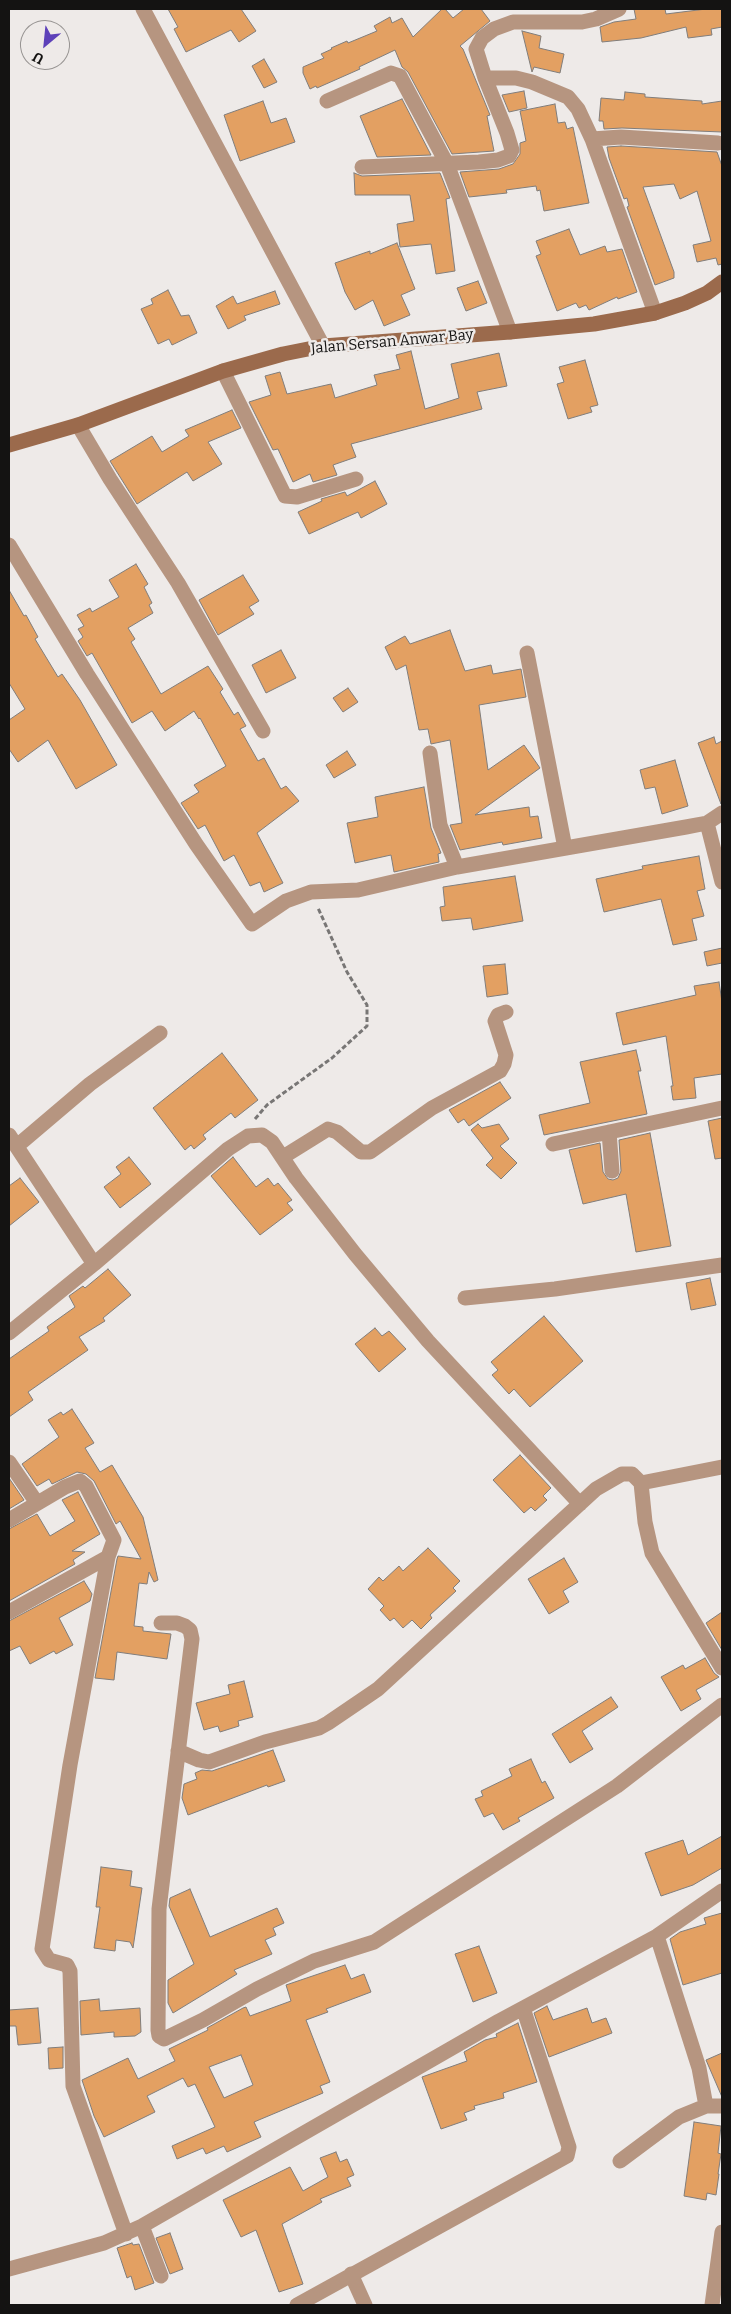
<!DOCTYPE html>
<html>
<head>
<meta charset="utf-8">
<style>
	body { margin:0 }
	#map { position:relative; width:731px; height:2314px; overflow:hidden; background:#eeeae8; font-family:Bitter,serif }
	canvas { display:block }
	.frame { position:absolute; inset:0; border:10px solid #141312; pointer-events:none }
	.north { position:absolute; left:20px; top:20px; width:50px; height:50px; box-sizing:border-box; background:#eeeae8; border:1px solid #979492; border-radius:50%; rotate:208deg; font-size:14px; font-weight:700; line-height:20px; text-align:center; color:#141312 }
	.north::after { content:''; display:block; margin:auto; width:18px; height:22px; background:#5d41b9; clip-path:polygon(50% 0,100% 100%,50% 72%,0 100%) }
</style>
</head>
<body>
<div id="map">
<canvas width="731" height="2314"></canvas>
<div class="frame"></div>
<div class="north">U</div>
</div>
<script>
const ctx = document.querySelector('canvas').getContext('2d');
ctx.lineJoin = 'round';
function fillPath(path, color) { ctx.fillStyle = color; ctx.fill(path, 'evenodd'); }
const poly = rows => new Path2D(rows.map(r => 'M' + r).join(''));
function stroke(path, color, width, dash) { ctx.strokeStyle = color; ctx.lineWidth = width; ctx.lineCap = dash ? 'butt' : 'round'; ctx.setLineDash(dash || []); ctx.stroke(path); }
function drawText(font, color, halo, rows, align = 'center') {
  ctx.font = font + ' Bitter,serif'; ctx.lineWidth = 5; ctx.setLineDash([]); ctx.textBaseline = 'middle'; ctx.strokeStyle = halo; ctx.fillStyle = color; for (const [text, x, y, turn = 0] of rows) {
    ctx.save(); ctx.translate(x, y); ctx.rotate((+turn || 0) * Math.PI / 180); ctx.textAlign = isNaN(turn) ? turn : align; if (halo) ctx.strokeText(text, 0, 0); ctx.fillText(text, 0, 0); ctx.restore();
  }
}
const building = poly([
	[168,9,241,9,256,31,239,42,231,30,186,52,174,29,178,27,168,9],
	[442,9,445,9,453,18,464,9,481,9,490,21,460,46,463,49,490,115,487,116,494,151,452,154,408,72,402,67,395,50,359,67,360,69,317,88,316,86,310,89,303,73,303,67,324,58,321,54,332,49,331,48,347,41,348,43,377,31,374,26,390,17,392,23,402,18,413,37,442,9],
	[634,9,665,9,666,14,706,9,722,9,722,27,711,29,712,35,688,38,686,27,641,38,602,42,600,27,614,22,636,19,634,9],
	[522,31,541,36,539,48,564,54,560,73,534,67,532,72,522,31],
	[264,59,277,82,264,88,252,66,264,59],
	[524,91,527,108,509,112,502,95,524,91],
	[625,92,645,94,645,97,702,101,702,104,722,101,722,132,622,128,604,129,603,121,599,121,601,98,624,100,625,92],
	[402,99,431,155,377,157,360,116,402,99],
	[263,101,271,123,286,118,295,142,240,161,224,115,263,101],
	[555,104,558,123,565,122,567,129,573,127,589,203,544,211,540,190,537,191,536,186,506,190,507,193,469,197,460,172,499,169,513,164,520,154,520,143,526,141,520,111,555,104],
	[621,146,717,152,722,166,722,264,718,265,716,258,697,262,693,245,711,241,697,191,680,199,674,184,643,187,674,272,674,278,655,285,627,207,629,206,627,198,624,199,609,158,607,147,621,146],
	[354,173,362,176,440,173,450,198,446,199,455,271,436,274,431,244,400,247,397,224,414,221,410,195,355,195,354,173],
	[569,229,580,255,605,246,607,252,622,249,637,292,618,299,617,297,589,310,586,305,579,308,576,303,557,311,536,256,541,254,536,241,569,229],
	[397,243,415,289,401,295,410,315,384,326,373,300,355,310,345,292,335,263,370,251,370,254,397,243],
	[478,281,487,303,466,311,457,288,478,281],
	[168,290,181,316,189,315,197,333,172,345,169,339,158,344,141,309,153,304,151,299,168,290],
	[275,291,280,304,244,316,246,320,228,329,216,306,233,296,237,304,275,291],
	[411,351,425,409,459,398,451,364,499,353,507,386,477,392,482,409,351,444,356,457,333,465,337,475,313,482,310,474,293,482,278,449,273,450,249,402,271,395,265,376,280,372,287,394,331,384,335,398,377,385,374,375,400,369,396,355,411,351],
	[585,360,598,405,590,407,592,412,568,419,557,384,564,382,559,367,585,360],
	[232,410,241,428,208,442,222,464,193,481,187,472,137,504,110,461,152,436,162,452,189,436,185,430,232,410],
	[375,481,387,504,361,518,358,512,309,534,298,512,322,501,321,499,345,492,347,496,375,481],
	[136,564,148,584,144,587,152,603,149,605,153,613,128,628,135,639,131,642,161,694,208,666,223,689,220,692,234,715,238,712,246,726,240,729,258,761,264,758,281,789,286,786,299,801,257,833,283,883,264,892,260,882,250,886,234,855,224,861,205,825,198,829,181,803,199,792,194,785,226,766,200,718,199,719,194,711,165,731,152,711,132,723,92,653,87,656,78,641,83,637,78,629,84,626,77,615,90,608,92,612,119,597,109,580,136,564],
	[243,575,259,601,249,607,254,614,218,635,199,600,243,575],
	[9,590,24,616,26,615,38,637,35,639,58,677,62,674,80,700,117,765,76,789,48,740,18,762,9,749,9,720,25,709,9,683,9,590],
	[450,630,465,671,491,665,493,674,521,669,526,697,479,705,488,770,524,745,540,768,475,815,529,807,530,817,538,816,542,838,503,845,502,842,460,850,450,825,462,823,450,740,431,744,428,729,419,730,406,665,396,670,385,647,405,636,410,644,450,630],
	[281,650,296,678,266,693,252,665,281,650],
	[348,688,358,702,343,712,333,698,348,688],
	[714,737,716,744,722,741,721,804,698,743,714,737],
	[347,751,356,765,334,778,326,765,347,751],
	[675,760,688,806,662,814,655,787,645,789,640,770,675,760],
	[424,787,431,828,441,853,438,854,439,862,394,872,391,855,355,863,347,823,378,817,375,797,424,787],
	[699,856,705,889,697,891,704,916,692,919,697,940,673,945,661,899,604,912,596,879,643,869,642,866,699,856],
	[515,876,523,921,473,930,471,918,442,921,440,907,445,906,443,887,515,876],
	[722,948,722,963,707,966,704,952,722,948],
	[505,964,508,994,487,997,483,966,505,964],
	[719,982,722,1002,722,1074,694,1078,696,1098,673,1100,671,1086,673,1086,666,1036,623,1045,616,1013,696,995,694,986,719,982],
	[636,1050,641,1071,638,1071,647,1114,544,1135,539,1115,590,1103,580,1062,636,1050],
	[222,1053,258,1100,235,1118,231,1113,203,1135,206,1139,194,1149,191,1145,185,1150,153,1108,222,1053],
	[500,1082,511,1098,469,1126,464,1119,458,1123,449,1110,500,1082],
	[722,1118,722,1158,715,1159,708,1121,722,1118],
	[478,1124,482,1128,499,1124,509,1139,500,1146,517,1163,501,1179,486,1165,493,1158,471,1130,478,1124],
	[650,1133,671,1246,636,1252,626,1194,583,1204,569,1150,600,1143,603,1172,608,1179,613,1180,618,1178,621,1171,619,1140,650,1133],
	[129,1157,151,1184,120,1208,104,1187,121,1174,116,1167,129,1157],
	[233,1157,256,1187,268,1178,274,1186,278,1183,292,1200,287,1203,293,1210,260,1235,211,1176,233,1157],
	[20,1178,39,1202,9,1226,9,1186,20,1178],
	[108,1269,131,1295,103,1318,105,1321,79,1337,88,1350,28,1392,33,1400,9,1417,9,1359,49,1331,47,1327,75,1307,69,1296,83,1286,85,1288,108,1269],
	[710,1278,716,1305,691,1310,686,1283,710,1278],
	[544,1316,583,1361,530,1407,514,1389,509,1394,492,1375,498,1370,491,1362,544,1316],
	[375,1328,382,1336,389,1331,406,1349,379,1372,355,1344,375,1328],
	[72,1409,94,1443,85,1448,100,1472,112,1465,143,1517,158,1580,154,1582,149,1572,147,1584,139,1583,134,1626,143,1627,143,1631,171,1634,167,1659,117,1652,114,1680,95,1678,117,1559,118,1556,141,1559,120,1521,116,1524,94,1481,86,1474,77,1472,52,1484,49,1479,37,1486,22,1464,59,1437,48,1420,61,1412,63,1415,72,1409],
	[520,1455,551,1488,543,1496,547,1500,535,1511,531,1507,524,1513,493,1480,520,1455],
	[9,1478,24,1500,9,1509,9,1478],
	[78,1492,100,1534,72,1551,85,1552,73,1560,75,1564,9,1601,9,1529,37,1514,50,1536,75,1521,62,1500,78,1492],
	[428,1548,460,1581,453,1588,456,1591,430,1615,432,1618,421,1629,412,1620,403,1628,394,1618,390,1621,380,1610,384,1606,368,1589,379,1577,383,1581,399,1566,403,1571,428,1548],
	[564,1558,578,1582,563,1591,569,1602,549,1614,528,1579,564,1558],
	[84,1581,92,1594,90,1601,59,1618,73,1645,56,1654,54,1651,30,1664,20,1646,9,1651,9,1621,84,1581],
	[722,1612,722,1650,706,1623,722,1612],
	[705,1658,714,1673,719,1677,696,1690,701,1699,681,1711,661,1677,683,1665,685,1669,705,1658],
	[244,1681,253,1717,238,1721,239,1726,220,1732,218,1726,204,1730,196,1703,230,1694,228,1685,244,1681],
	[611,1697,618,1707,582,1731,593,1749,570,1763,552,1734,611,1697],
	[273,1750,285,1781,268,1787,267,1785,188,1815,182,1798,184,1784,197,1779,195,1773,202,1770,212,1771,273,1750],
	[531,1759,542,1783,545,1781,554,1798,518,1818,520,1821,503,1830,493,1813,484,1817,475,1799,483,1796,481,1791,512,1776,509,1769,531,1759],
	[722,1836,722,1868,693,1885,661,1896,645,1853,683,1840,688,1855,722,1836],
	[101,1867,132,1871,130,1886,142,1888,133,1948,130,1942,116,1940,115,1951,94,1948,100,1907,96,1907,101,1867],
	[190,1889,210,1937,277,1908,284,1923,273,1928,276,1935,265,1940,272,1954,234,1970,237,1974,173,2013,168,2003,168,1980,194,1964,169,1906,170,1898,190,1889],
	[722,1913,722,1973,683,1985,670,1939,680,1932,706,1924,704,1918,722,1913],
	[479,1946,497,1993,473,2002,455,1954,479,1946],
	[345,1965,351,1979,364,1974,371,1992,326,2009,328,2012,306,2020,330,2082,320,2086,323,2093,254,2122,261,2137,227,2152,224,2146,206,2154,203,2148,177,2159,172,2146,215,2127,195,2084,188,2087,183,2078,147,2096,155,2112,104,2137,94,2116,82,2080,128,2058,138,2079,175,2061,169,2049,208,2030,207,2028,243,2008,246,2007,250,2016,291,2001,286,1985,345,1965],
	[241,2055,253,2085,224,2098,209,2067,241,2055],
	[99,1999,100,2011,140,2008,141,2032,135,2036,114,2037,114,2032,81,2035,80,2001,99,1999],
	[547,2006,553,2020,587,2008,592,2023,606,2018,612,2033,549,2057,534,2013,547,2006],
	[38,2008,41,2043,18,2045,16,2026,9,2026,9,2010,38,2008],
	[518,2023,537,2082,503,2093,504,2098,474,2106,475,2109,464,2113,467,2120,441,2129,422,2077,467,2061,464,2052,485,2040,497,2037,496,2034,518,2023],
	[63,2047,63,2068,49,2069,48,2048,63,2047],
	[722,2053,722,2097,706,2060,722,2053],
	[694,2122,721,2126,718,2153,721,2154,718,2174,719,2174,716,2195,707,2193,706,2200,684,2196,694,2122],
	[336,2152,340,2162,347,2159,354,2175,347,2178,351,2186,320,2199,322,2202,282,2224,303,2284,279,2292,256,2230,241,2237,223,2200,290,2167,303,2191,328,2177,320,2158,336,2152],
	[170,2233,183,2269,170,2274,156,2238,170,2233],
	[132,2243,133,2245,139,2244,154,2283,135,2290,131,2276,127,2278,117,2248,132,2243]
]);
fillPath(building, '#e3a062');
stroke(building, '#807d7b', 1);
stroke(poly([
	[255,1119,267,1105,332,1058,367,1026,367,1005,347,972,318,908]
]), '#787675', 3, [5, 2.5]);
stroke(poly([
	[143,9,323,346],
	[485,78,476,49,482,38,494,29,513,22,582,22,596,19,619,9],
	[327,101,391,73,400,76,447,164,510,332],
	[592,139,621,137,718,143],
	[362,167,479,162,498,160,509,156,512,150,507,133,485,78,516,78,532,82,568,97,578,109,592,139,655,313],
	[223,371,285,496,297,497,356,479],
	[78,425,110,479,178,583,263,731],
	[9,545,87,674,196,844,252,924,286,901,311,892,358,890,457,867,686,827,707,823,722,813],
	[527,653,565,848],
	[430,753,440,825,457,867],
	[707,823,722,882],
	[609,1132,612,1171],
	[9,1135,94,1264],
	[553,1144,722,1108],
	[17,1146,90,1084,160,1033],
	[283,1157,328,1129,337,1132,361,1152,370,1152,432,1108,500,1071,504,1064,506,1055,495,1021,498,1015,506,1012],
	[465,1298,555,1289,722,1265],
	[9,1333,94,1264,228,1149,248,1136,262,1135,272,1142,296,1178,355,1254,428,1341,580,1504],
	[9,1462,37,1503],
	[641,1483,722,1467],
	[9,1520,65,1487,80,1481,86,1486,114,1540,108,1557,70,1765,42,1949,49,1960,67,1965,70,1971,73,2086,126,2234],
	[9,1612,108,1557],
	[161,1623,177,1623,185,1626,190,1630,192,1639,159,1909,158,2030,159,2036,164,2039,203,2020,257,1989,314,1961,374,1942,617,1786,722,1705],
	[178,1751,199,1760,209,1762,265,1742,319,1728,328,1723,378,1689,596,1489,622,1474,632,1474,641,1483,645,1522,652,1553,722,1668],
	[706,2106,722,2106],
	[620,2161,679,2117,706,2106,699,2068,657,1936],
	[142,2226,161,2276],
	[9,2269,104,2243,142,2226,499,2021,657,1936,722,1891],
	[351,2274,365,2305],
	[297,2305,567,2156,569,2147,523,2008],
	[712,2305,722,2232]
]), '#b69580', 15);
stroke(poly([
	[9,445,78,425,223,371,283,354,323,346,510,332,594,324,655,313,685,303,707,293,722,282]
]), '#9b6a4c', 15);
drawText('15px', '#141312', '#eeeae8', [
	["Jalan Sersan Anwar Bay",392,342,-5]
]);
</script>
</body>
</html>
